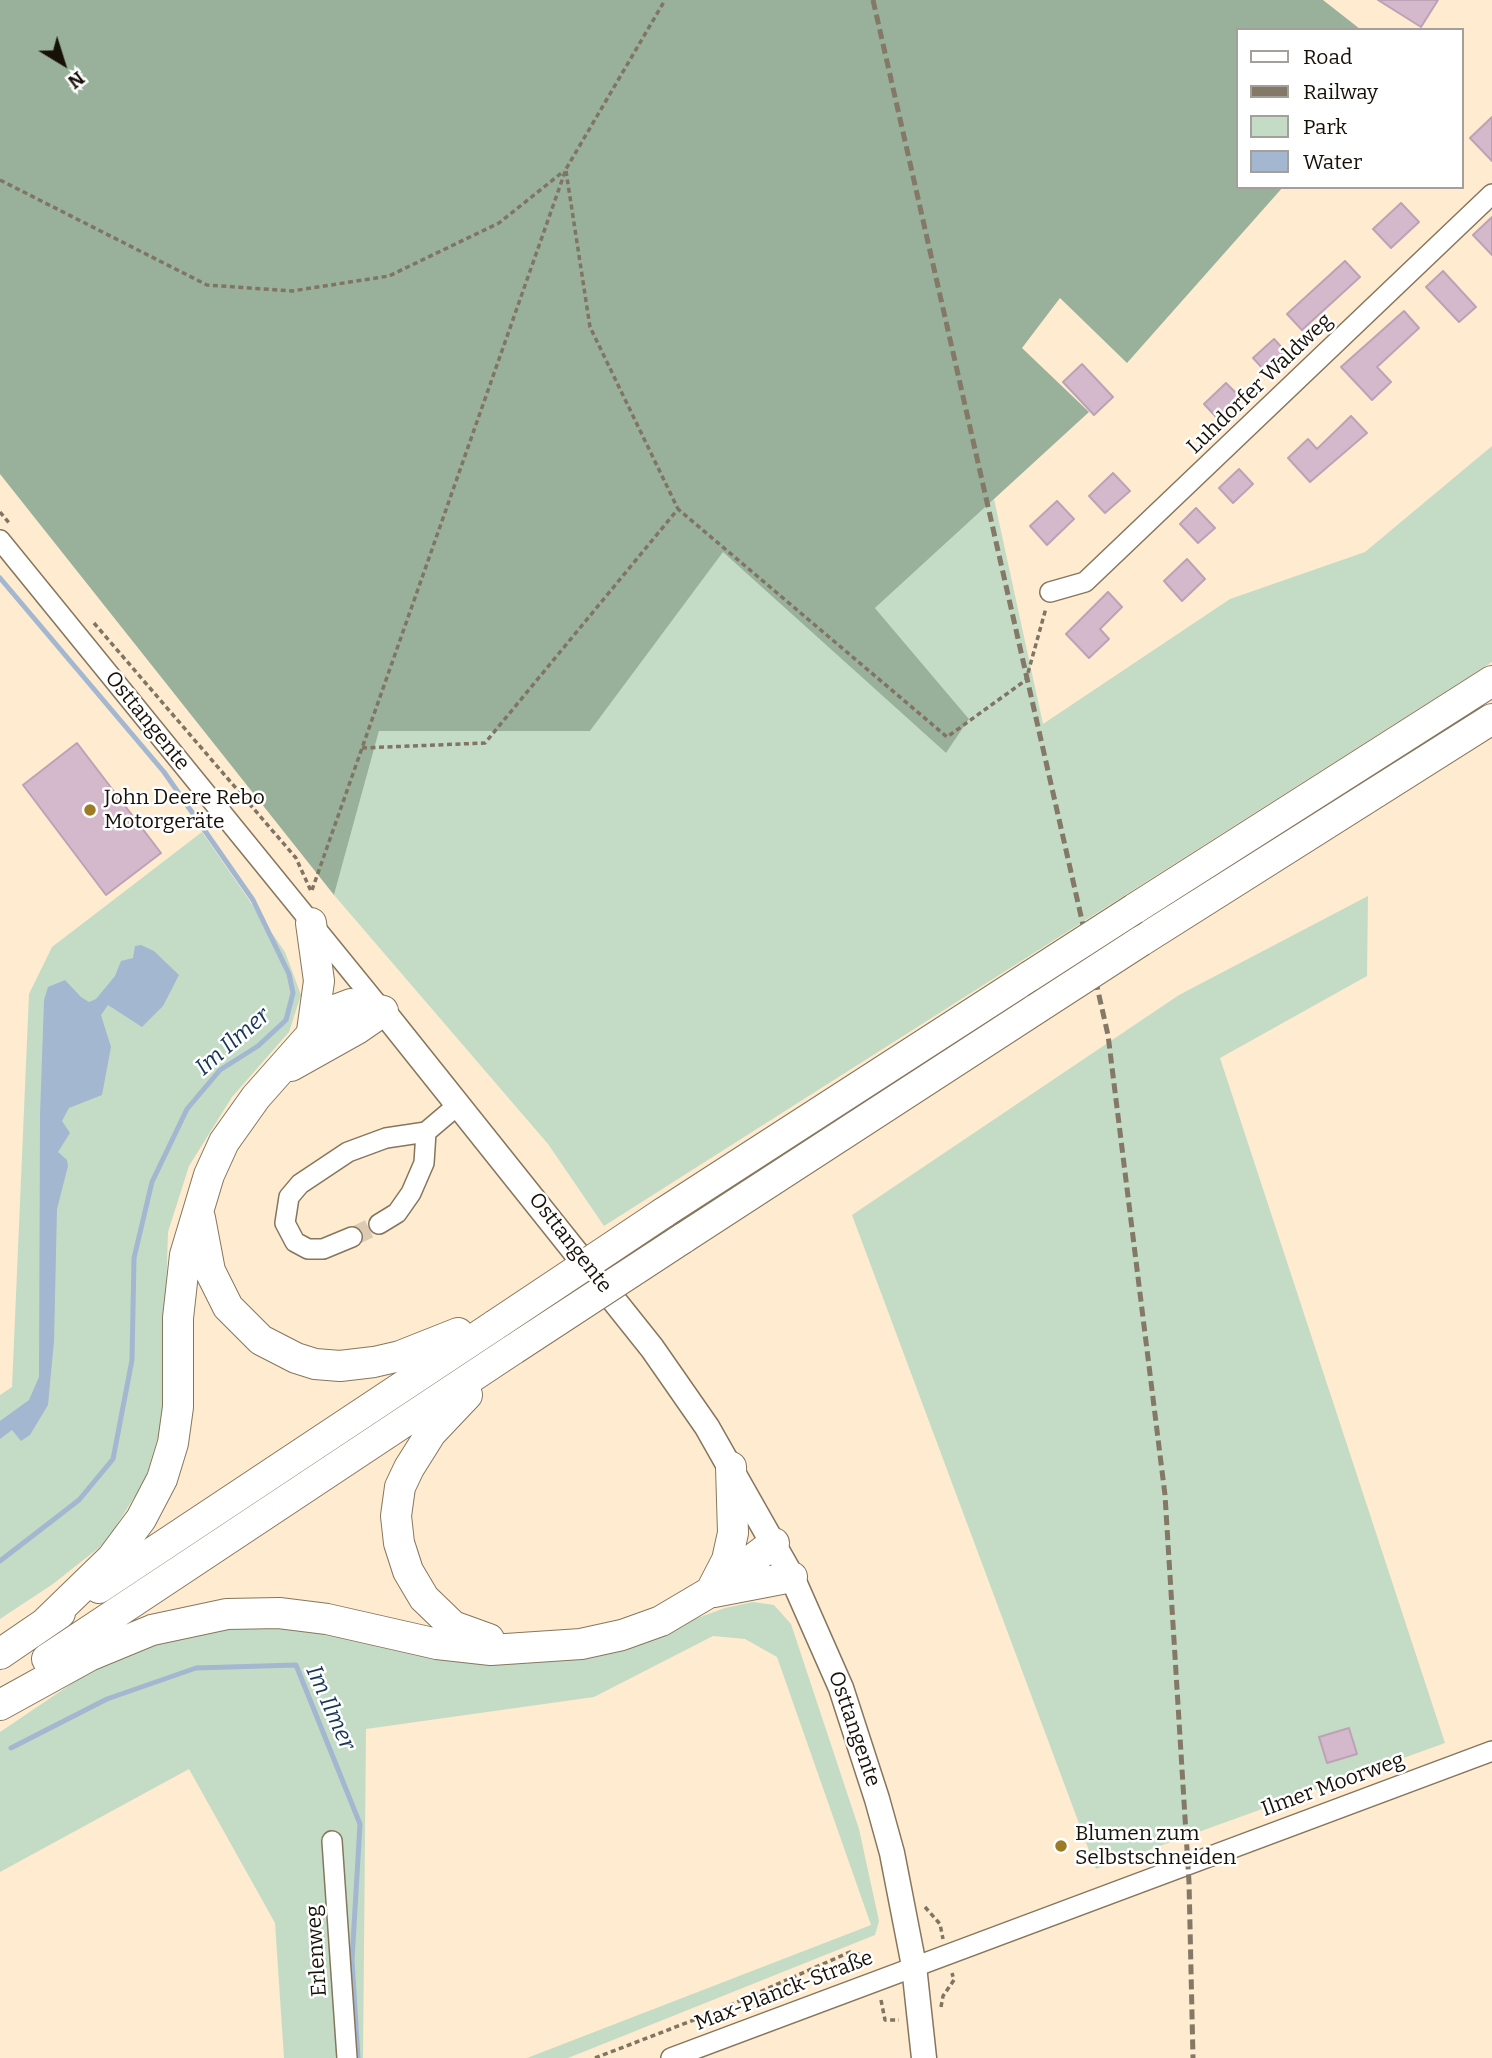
<!DOCTYPE html>
<html>
<head>
<meta charset="utf-8">
<style>
	body { margin:0 }
	#map { position:relative; width:1492px; height:2058px; overflow:hidden; background:#feebd0; font-family:Bitter,serif }
	canvas { display:block }
	.legend { position:absolute; left:1236px; top:28px; width:228px; height:161px; box-sizing:border-box; background:#fff; border:2px solid #a3a09c; margin:0; padding:9px 12px; list-style:none; font-size:21px; color:#181108 }
	.legend li { display:flex; align-items:center; gap:14px; height:35px }
	.legend b { width:35px; border:2px solid #a3a09c }
	.north { position:absolute; left:28px; top:28px; width:70px; height:70px; -webkit-text-stroke:5px #fff; paint-order:stroke; rotate:142deg; font-size:19px; font-weight:700; line-height:28px; text-align:center; color:#181108 }
	.north::after { content:''; display:block; margin:auto; width:24px; height:32px; background:#181108; clip-path:polygon(50% 0,100% 100%,50% 72%,0 100%) }
</style>
</head>
<body>
<div id="map">
<canvas width="1492" height="2058"></canvas>
<ul class="legend">
<li><b style="height:9px;background:#fff"></b>Road</li>
<li><b style="height:9px;background:#847866"></b>Railway</li>
<li><b style="height:19px;background:#c4dcc6"></b>Park</li>
<li><b style="height:19px;background:#a3b7d0"></b>Water</li>
</ul>
<div class="north">N</div>
</div>
<script>
const ctx = document.querySelector('canvas').getContext('2d');
ctx.lineJoin = 'round';
function fillPath(path, color) { ctx.fillStyle = color; ctx.fill(path, 'evenodd'); }
const poly = rows => new Path2D(rows.map(r => 'M' + r).join(''));
function stroke(path, color, width, dash) { ctx.strokeStyle = color; ctx.lineWidth = width; ctx.lineCap = dash ? 'butt' : 'round'; ctx.setLineDash(dash || []); ctx.stroke(path); }
function drawText(font, color, halo, rows, align = 'center') {
  ctx.font = font + ' Bitter,serif'; ctx.lineWidth = 5; ctx.setLineDash([]); ctx.textBaseline = 'middle'; ctx.strokeStyle = halo; ctx.fillStyle = color; for (const [text, x, y, turn = 0] of rows) {
    ctx.save(); ctx.translate(x, y); ctx.rotate((+turn || 0) * Math.PI / 180); ctx.textAlign = isNaN(turn) ? turn : align; if (halo) ctx.strokeText(text, 0, 0); ctx.fillText(text, 0, 0); ctx.restore();
  }
}
fillPath(poly([
	[1492,446,1492,662,604,1226,548,1144,334,895,379,731,590,731,723,551,946,753,969,719,875,608,994,499,1043,724,1230,599,1365,552],
	[202,832,285,952,301,995,289,1032,232,1097,189,1166,168,1232,162,1423,145,1480,106,1542,53,1584,0,1619,0,1395,12,1387,29,994,52,947],
	[1368,896,1367,976,1220,1058,1445,1743,1096,1869,852,1215,1179,995],
	[753,1602,774,1605,791,1624,859,1829,879,1921,875,1935,568,2058,527,2058,871,1925,777,1657,745,1639,713,1636,594,1697,366,1729,363,2058,284,2058,275,1923,189,1769,0,1872,0,1732,86,1674,148,1642,224,1624,620,1646,725,1608]
]), '#c4dcc6');
fillPath(poly([
	[0,0,1323,0,1360,29,1238,30,1238,187,1283,187,1127,363,1060,298,1022,348,1089,412,875,608,969,719,946,753,723,552,590,731,379,731,334,895,0,474]
]), '#99b19b');
fillPath(poly([
	[141,945,154,951,179,975,163,1006,142,1027,108,1005,101,1015,111,1047,102,1095,69,1108,62,1121,70,1133,58,1152,67,1160,68,1166,57,1209,54,1341,48,1405,30,1435,21,1441,12,1430,0,1439,0,1421,29,1400,39,1377,40,1115,44,1000,48,987,65,980,81,997,89,1002,96,999,115,976,121,961,133,958,135,946]
]), '#a3b7d0');
stroke(poly([
	[0,578,164,772,253,900,289,974,293,993,286,1020,258,1046,220,1070,187,1109,152,1182,134,1258,132,1360,113,1459,79,1500,0,1561],
	[11,1748,107,1699,196,1668,296,1665,360,1824,352,1960,358,2058]
]), '#a3b7d0', 5);
const building = poly([
	[1378,0,1438,0,1421,27,1378,0],
	[1492,117,1492,161,1470,138,1492,117],
	[1401,203,1419,222,1391,248,1373,229,1401,203],
	[1492,217,1492,255,1473,235,1492,217],
	[1345,261,1360,277,1302,330,1287,314,1345,261],
	[1443,271,1476,307,1459,322,1426,287,1443,271],
	[1404,311,1419,328,1377,367,1391,382,1372,400,1341,367,1404,311],
	[1274,339,1286,352,1265,371,1253,358,1274,339],
	[1082,364,1113,397,1094,415,1063,382,1082,364],
	[1226,383,1240,397,1218,419,1204,404,1226,383],
	[1351,416,1367,433,1310,482,1288,458,1308,439,1317,449,1351,416],
	[1239,469,1253,484,1233,503,1219,488,1239,469],
	[1113,473,1130,491,1105,513,1089,496,1113,473],
	[1057,501,1074,519,1047,545,1030,526,1057,501],
	[1196,508,1215,528,1198,543,1180,524,1196,508],
	[1187,559,1205,579,1182,601,1164,581,1187,559],
	[1108,592,1122,607,1100,629,1109,639,1089,658,1066,634,1108,592],
	[77,743,161,853,106,895,23,785,77,743],
	[1349,1728,1357,1754,1327,1763,1319,1737,1349,1728]
]);
fillPath(building, '#d4b9cd');
stroke(building, '#bda2b6', 2);
stroke(poly([
	[352,1237,379,1224]
]), '#dccab2', 19, [19, 10]);
const minor = poly([
	[0,540,383,1011],
	[1050,592,1085,582,1492,194],
	[379,1224,397,1213,411,1193,424,1163,426,1132],
	[352,1237,323,1249,308,1249,295,1242,285,1223,289,1197,300,1184,348,1152,386,1138,426,1132,459,1104],
	[332,1841,347,2058],
	[671,2058,1492,1751]
]);
const major = poly([
	[383,1011,652,1348,707,1427,792,1577,841,1688,877,1799,892,1853,914,1966,924,2058]
]);
const highway = poly([
	[1134,909,1492,681],
	[311,923,319,981,312,1031],
	[1141,941,1492,719],
	[291,1066,357,1029,383,1011],
	[663,1213,1030,976],
	[200,1218,210,1271,228,1307,261,1340,296,1358,315,1364,340,1366,374,1362,400,1356,458,1333],
	[682,1239,1036,1009],
	[467,1395,431,1433,409,1468,400,1487,396,1516,399,1543,408,1571,424,1598,453,1626,489,1639],
	[99,1588,495,1325],
	[712,1589,727,1560,733,1533,731,1467],
	[714,1592,792,1577],
	[45,1623,112,1558,141,1519,162,1479,173,1443,178,1407,178,1318,185,1255,209,1175,224,1142,256,1097,326,1018,335,1010,351,1004,383,1011],
	[0,1654,60,1613],
	[47,1659,514,1349],
	[0,1705,89,1656,152,1630,227,1614,279,1613,327,1619,437,1644,491,1650,581,1644,622,1635,661,1621,710,1592,774,1543]
]);
stroke(minor, '#86765d', 22);
stroke(major, '#86765d', 27);
stroke(highway, '#86765d', 32);
stroke(poly([
	[566,171,590,327,678,509],
	[0,180,207,285,292,291,389,276,499,223,564,171],
	[0,512,10,524],
	[94,623,296,858,311,891],
	[362,748,485,743,678,509,947,737,1026,680,1046,608],
	[312,890,566,169,665,0],
	[925,1907,940,1924,943,1939],
	[881,2000,885,2020,899,2020],
	[941,2007,943,1996,954,1980,952,1973],
	[595,2058,712,2013,850,1952,869,1956,872,1965]
]), '#807463', 3.5, [5, 3.5]);
stroke(minor, '#fff', 19);
stroke(major, '#fff', 24);
stroke(highway, '#fff', 30);
stroke(poly([
	[873,0,1108,1035,1165,1495,1189,1882,1193,2058]
]), '#847866', 5, [10, 5]);
const highwayBridge = poly([
	[1030,976,1134,909],
	[1036,1009,1141,941],
	[495,1325,663,1213],
	[514,1349,682,1239]
]);
stroke(highwayBridge, '#86765d', 32, []);
stroke(highwayBridge, '#fff', 30);
for (const [x, y, r, color] of [
	[90,810,7,"#9c7b25"],
	[1061,1846,7,"#9c7b25"]
]) { const dot = new Path2D(); dot.arc(x, y, r, 0, 2 * Math.PI); ctx.fillStyle = color; ctx.fill(dot); stroke(dot, '#fff', 2.5); }
drawText('21px', '#181108', '#fff', [
	["Luhdorfer Waldweg",1260,384,-44],
	["Osttangente",147,721,51],
	["Osttangente",570,1243,52],
	["Osttangente",854,1729,71],
	["Ilmer Moorweg",1333,1785,-20],
	["Erlenweg",317,1951,-94],
	["Max-Planck-Straße",784,1991,-21]
]);
drawText('21px', '#181108', '#fff', [
	["John Deere Rebo",104,798],
	["Motorgeräte",104,822],
	["Blumen zum",1075,1834],
	["Selbstschneiden",1075,1858]
], 'left');
drawText('italic 23px', '#163457', '#fff', [
	["Im Ilmer",233,1042,-41],
	["Im Ilmer",330,1708,66]
]);
</script>
</body>
</html>
